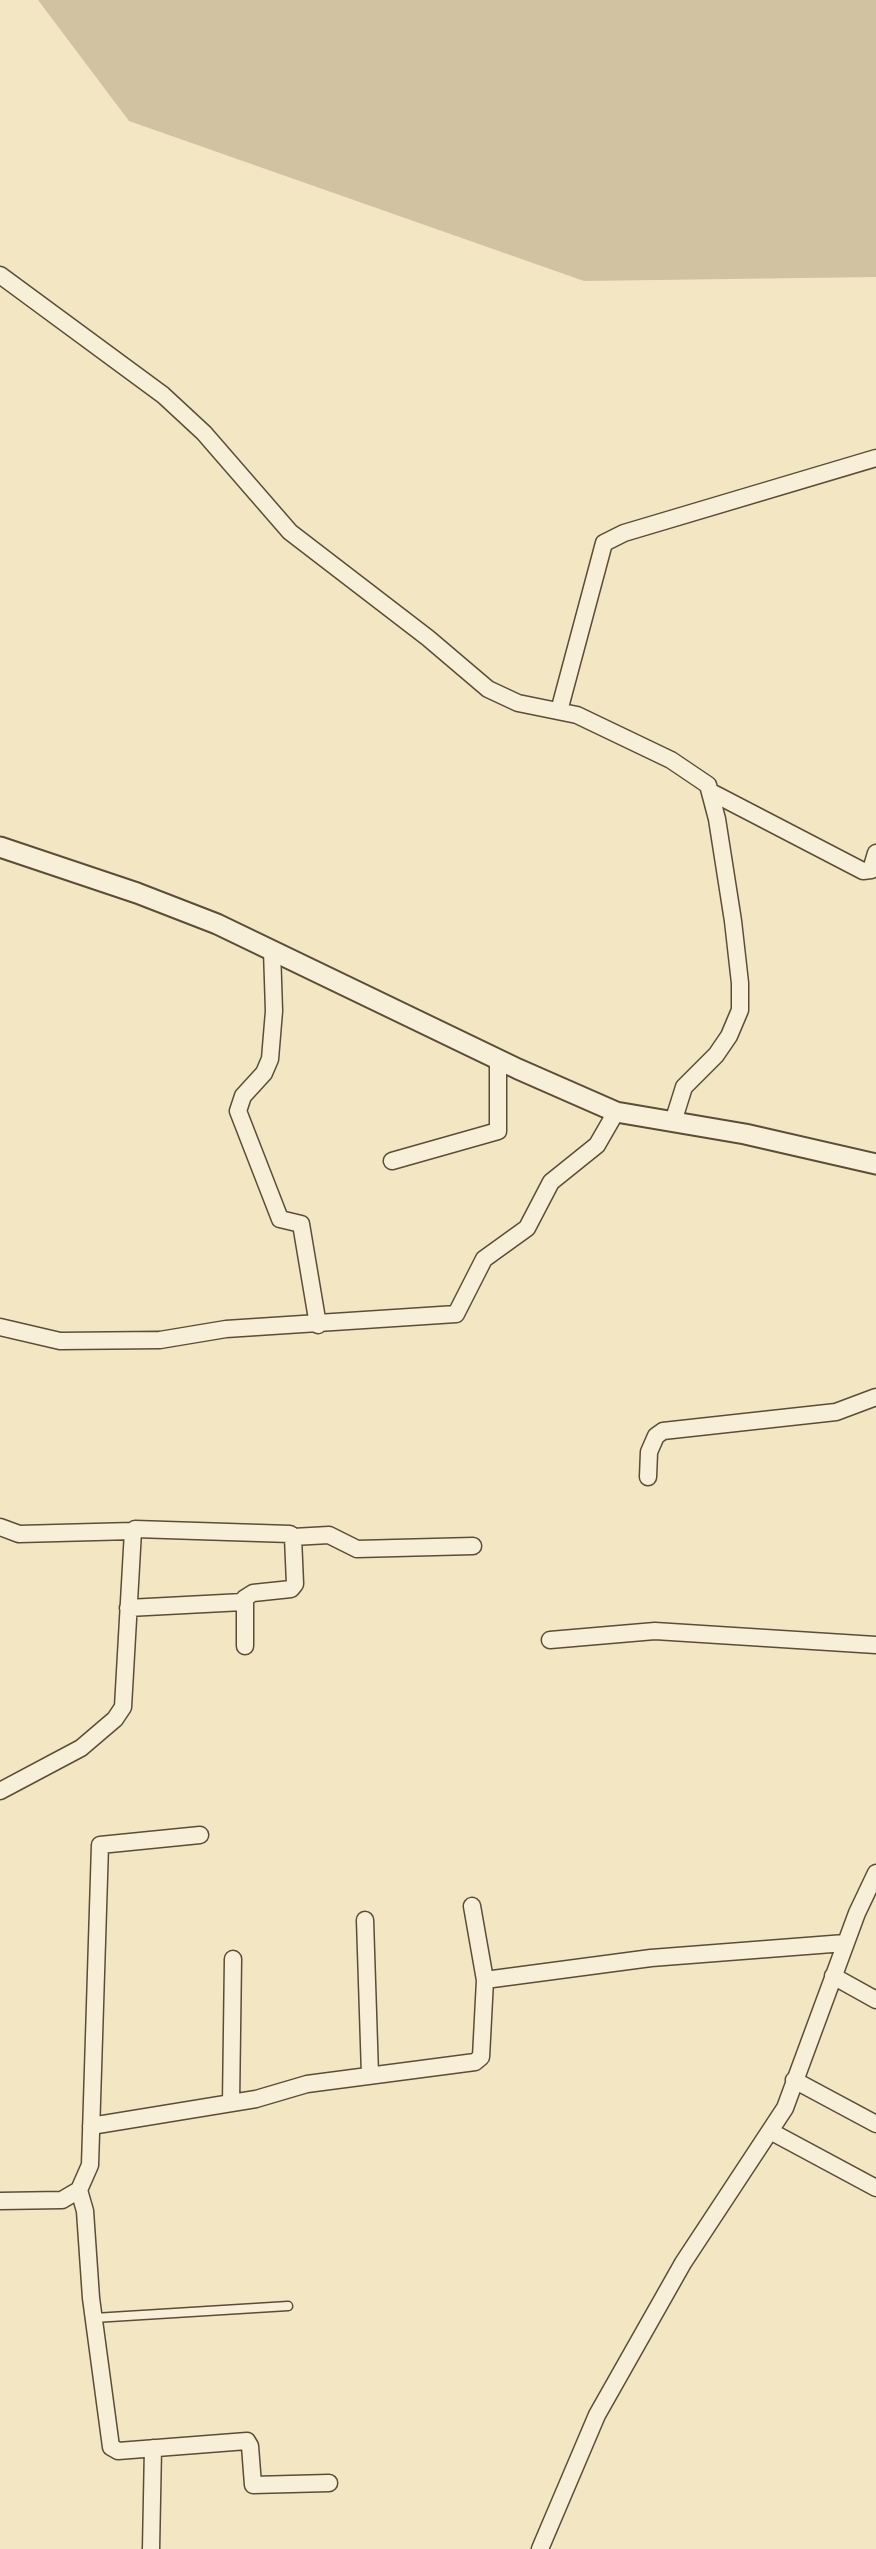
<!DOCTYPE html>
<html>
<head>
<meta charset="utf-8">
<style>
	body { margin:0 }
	canvas { display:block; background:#f3e6c2 }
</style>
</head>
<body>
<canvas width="876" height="2549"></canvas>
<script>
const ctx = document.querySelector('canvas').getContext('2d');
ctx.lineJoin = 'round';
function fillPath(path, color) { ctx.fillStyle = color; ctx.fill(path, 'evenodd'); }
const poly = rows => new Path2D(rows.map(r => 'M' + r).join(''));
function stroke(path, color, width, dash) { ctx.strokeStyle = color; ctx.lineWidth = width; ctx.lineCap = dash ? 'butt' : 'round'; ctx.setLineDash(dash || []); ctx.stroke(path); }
fillPath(poly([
	[38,0,876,0,876,277,584,281,129,121]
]), '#d1c3a2');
const service = poly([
	[94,2318,288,2306]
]);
const minor = poly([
	[0,275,163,395,204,433,290,532,428,638,488,689,518,703,577,715,671,760,708,785,717,819,733,921,740,983,740,1010,729,1036,716,1055,684,1087,673,1122],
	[559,711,604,543,624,533,876,458],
	[711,792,863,871,871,870,876,853],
	[272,950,274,1011,270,1059,264,1073,243,1096,238,1111,280,1219,301,1224,318,1325],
	[392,1161,498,1131,498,1060],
	[0,1327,60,1341,160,1340,226,1329,456,1314,484,1259,527,1228,551,1182,597,1145,616,1112],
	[648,1477,649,1452,656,1436,663,1431,836,1412,876,1397],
	[0,1527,19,1534,133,1531],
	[293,1537,329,1535,357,1549,473,1546],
	[128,1608,243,1602],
	[550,1640,655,1631,876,1645],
	[0,1791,81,1748,115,1719,123,1707,133,1531,135,1529,290,1534,293,1537,295,1584,291,1589,253,1593,245,1598,245,1646],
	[472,1906,485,1980],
	[365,1920,370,2075],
	[833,1976,876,2000],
	[794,2080,876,2124],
	[231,2103,233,1959],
	[91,2126,256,2099,307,2084,475,2062,481,2057,485,1980,651,1958,845,1943],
	[770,2131,876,2188],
	[79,2190,85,2211,91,2298,111,2447,118,2451,247,2441,250,2446,253,2485,329,2483],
	[0,2201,62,2200,79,2190,90,2165,100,1845,200,1835],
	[151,2549,153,2448],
	[540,2549,597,2415,683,2263,785,2108,857,1913,876,1873]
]);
const tertiary = poly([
	[0,847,137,893,217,924,518,1069,616,1112,745,1134,876,1164]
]);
stroke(service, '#5c4d36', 11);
stroke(minor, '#5c4d36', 19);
stroke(tertiary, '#5c4d36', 23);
stroke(service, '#f7efd7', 8);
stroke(minor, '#f7efd7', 16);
stroke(tertiary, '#f7efd7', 19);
</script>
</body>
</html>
